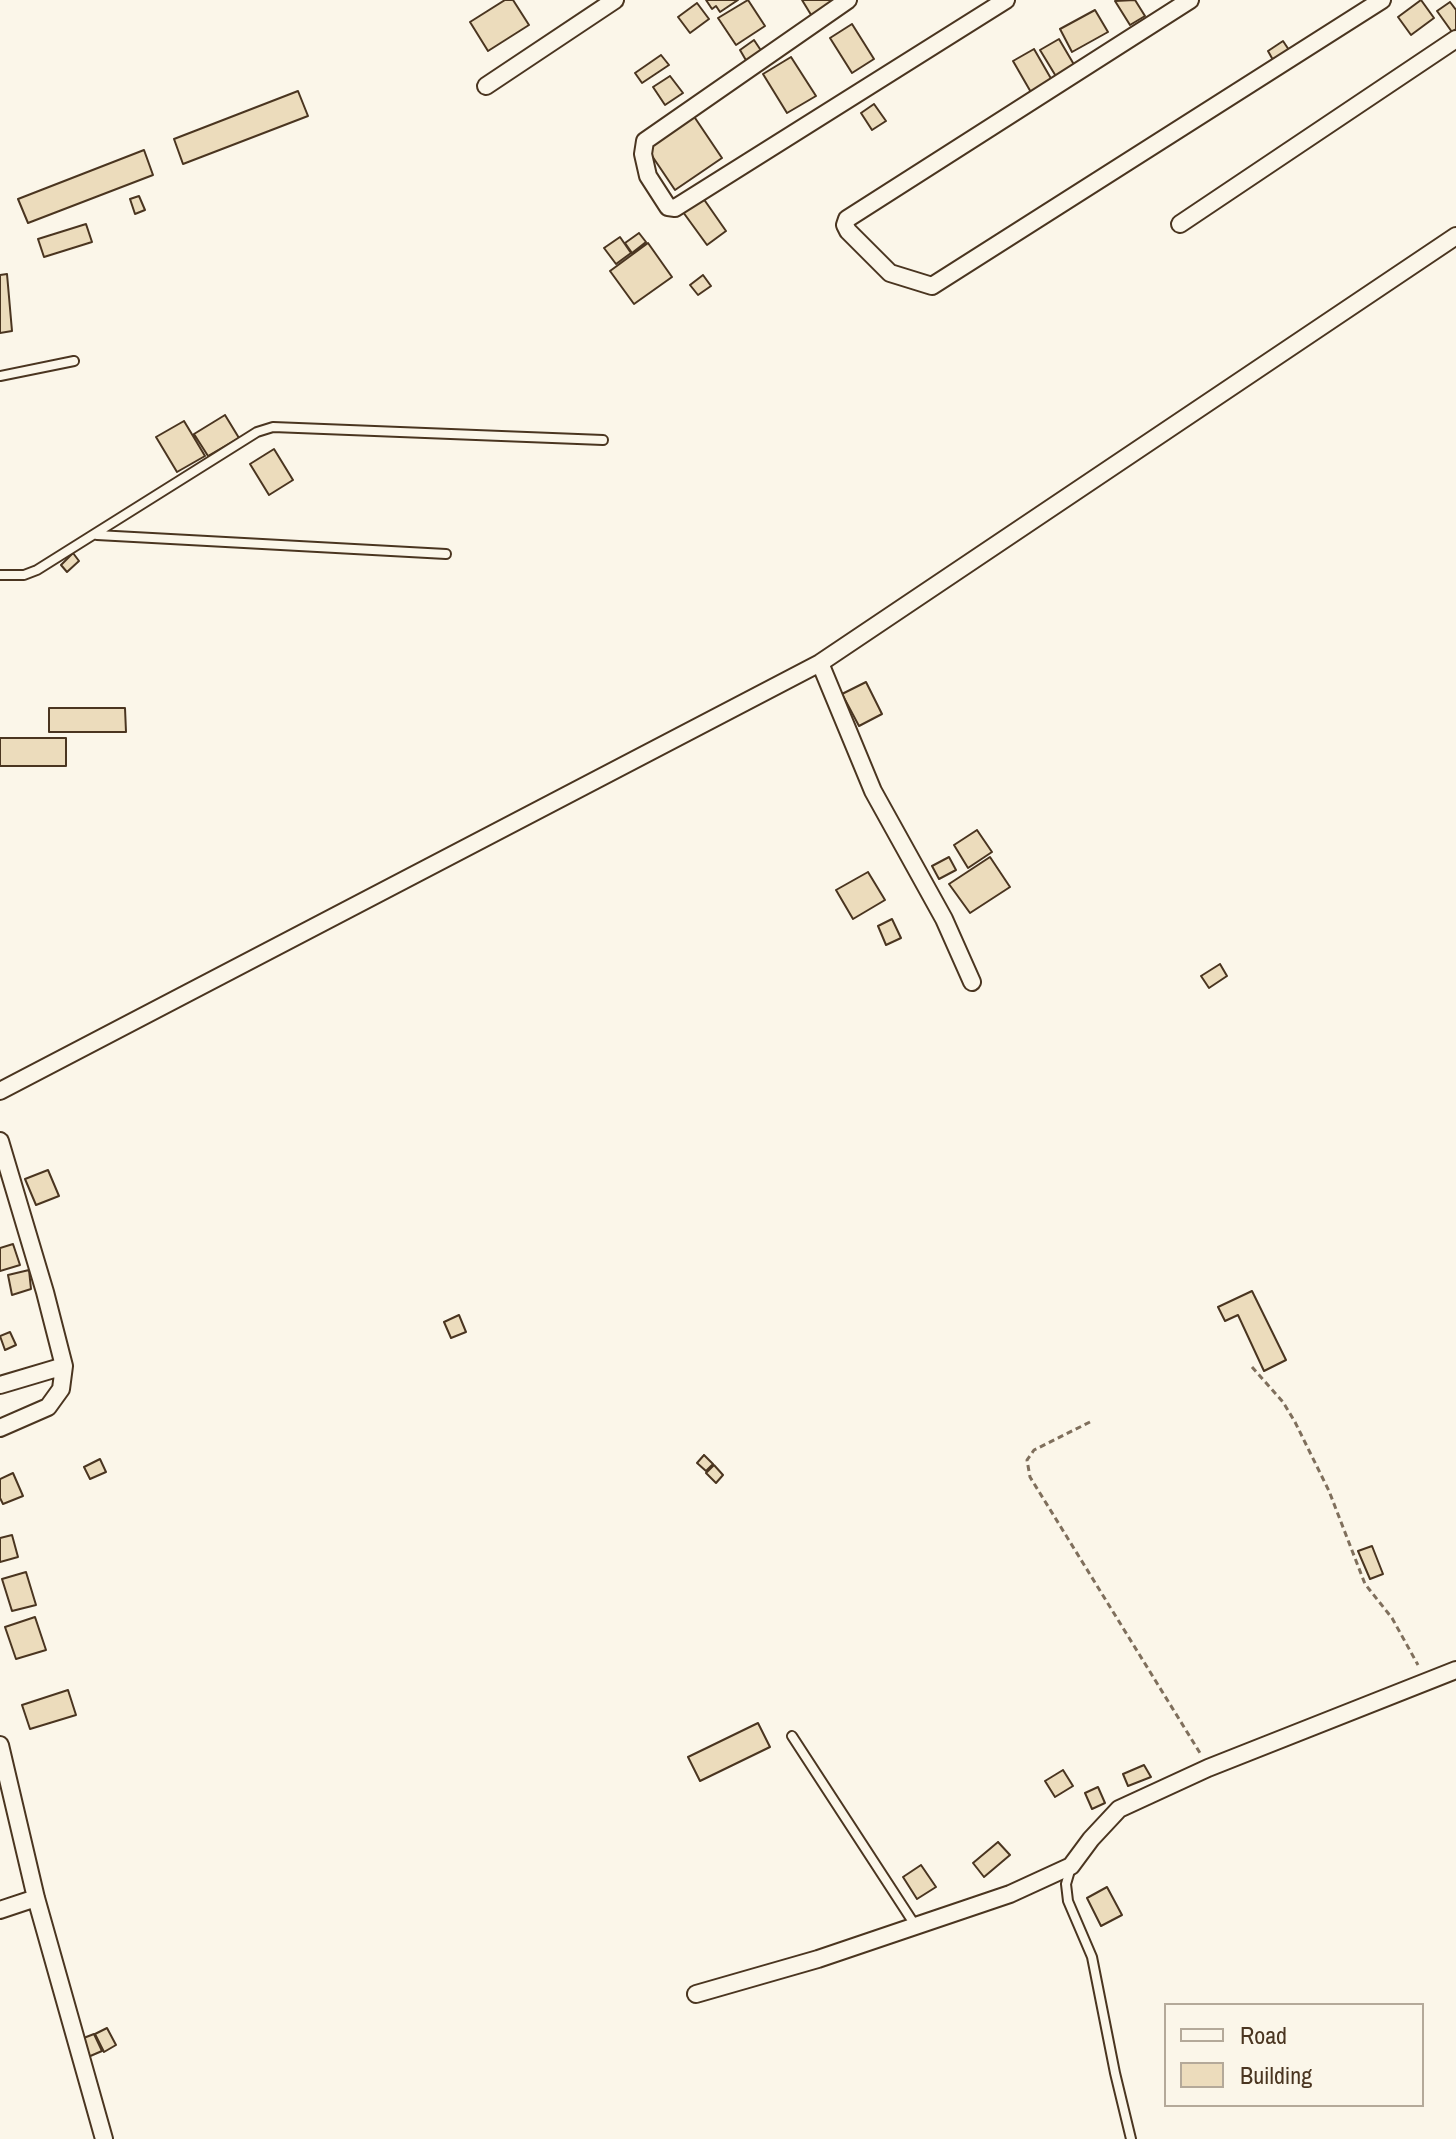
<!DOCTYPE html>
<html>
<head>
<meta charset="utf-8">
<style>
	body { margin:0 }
	#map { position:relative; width:1456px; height:2139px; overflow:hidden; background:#fbf6e9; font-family:"Archivo Narrow",sans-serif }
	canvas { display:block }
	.legend { position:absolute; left:1164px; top:2003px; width:260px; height:104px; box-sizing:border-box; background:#fbf6e9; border:2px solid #b4a999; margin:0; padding:10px 14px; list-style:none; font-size:24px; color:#4a3520 }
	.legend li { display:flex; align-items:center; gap:16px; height:40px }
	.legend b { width:40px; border:2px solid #b4a999 }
</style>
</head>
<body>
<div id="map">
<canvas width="1456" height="2139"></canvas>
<ul class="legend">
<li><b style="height:10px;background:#fbf6e9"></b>Road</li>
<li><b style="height:22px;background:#ecdcbc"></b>Building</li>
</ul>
</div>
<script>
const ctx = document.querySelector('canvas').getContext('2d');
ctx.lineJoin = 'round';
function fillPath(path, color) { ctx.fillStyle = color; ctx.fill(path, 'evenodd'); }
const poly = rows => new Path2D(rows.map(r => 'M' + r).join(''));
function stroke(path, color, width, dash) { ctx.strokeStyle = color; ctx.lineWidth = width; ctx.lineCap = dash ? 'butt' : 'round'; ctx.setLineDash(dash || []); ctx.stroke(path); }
const building = poly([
	[505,0,513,0,529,25,488,51,470,22,505,0],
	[706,0,738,0,720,12,716,6,712,9,706,0],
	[748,0,765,26,736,45,718,18,748,0],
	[802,0,840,0,813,18,802,0],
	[1135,0,1145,16,1130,25,1115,1,1135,0],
	[1421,0,1434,18,1411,35,1398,17,1421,0],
	[1450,2,1456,10,1456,29,1452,32,1437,11,1450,2],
	[697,3,709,19,690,33,678,17,697,3],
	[1095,10,1108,32,1072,52,1060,29,1095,10],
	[852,24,874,59,852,73,830,38,852,24],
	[1059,39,1076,68,1057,78,1040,50,1059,39],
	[754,40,762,52,747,62,740,50,754,40],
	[1283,41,1289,50,1273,60,1268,51,1283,41],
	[1034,49,1053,82,1032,94,1013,61,1034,49],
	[661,55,669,65,642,83,635,73,661,55],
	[791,57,816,96,787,113,763,74,791,57],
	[670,76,683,93,665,105,653,87,670,76],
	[298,91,308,116,183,164,174,139,298,91],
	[874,104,886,121,872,130,861,113,874,104],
	[691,112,722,158,675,190,644,144,691,112],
	[144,150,153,175,28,223,18,199,144,150],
	[139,196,145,210,135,214,130,199,139,196],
	[703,198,726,231,707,245,683,212,703,198],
	[86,224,92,242,44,257,38,239,86,224],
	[639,233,646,242,632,253,625,243,639,233],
	[620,237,631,253,616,264,604,248,620,237],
	[648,243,672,277,634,304,610,271,648,243],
	[7,274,12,331,0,333,0,275,7,274],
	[703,275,711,286,698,295,690,285,703,275],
	[225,415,239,438,208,456,194,434,225,415],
	[184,421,205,456,177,472,156,437,184,421],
	[274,449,293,480,269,495,250,464,274,449],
	[73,553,79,561,67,572,61,565,73,553],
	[866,682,882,714,859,726,842,694,866,682],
	[49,708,125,708,126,732,49,732,49,708],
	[0,738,66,738,66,766,0,766,0,738],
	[977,830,992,852,968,868,954,845,977,830],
	[949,857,956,870,939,879,932,866,949,857],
	[990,857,1010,887,970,913,949,884,990,857],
	[868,872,885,900,853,919,836,890,868,872],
	[892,919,901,938,886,945,878,926,892,919],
	[1220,964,1227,976,1209,988,1201,976,1220,964],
	[48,1170,59,1196,36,1205,25,1179,48,1170],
	[13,1244,20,1265,0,1271,0,1248,13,1244],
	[29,1270,31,1289,12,1295,8,1275,29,1270],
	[1252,1291,1286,1360,1264,1371,1238,1315,1225,1321,1218,1307,1252,1291],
	[459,1315,466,1332,451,1338,444,1322,459,1315],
	[10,1332,16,1345,5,1350,0,1336,10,1332],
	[704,1455,713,1464,706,1471,697,1463,704,1455],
	[100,1459,106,1472,90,1479,84,1467,100,1459],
	[714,1465,723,1475,716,1483,706,1473,714,1465],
	[13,1473,23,1496,3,1504,0,1498,0,1479,13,1473],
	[12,1535,18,1557,0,1562,0,1538,12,1535],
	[1372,1546,1383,1574,1370,1579,1358,1551,1372,1546],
	[26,1572,36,1605,12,1611,2,1579,26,1572],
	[35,1617,46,1650,16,1659,5,1627,35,1617],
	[68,1690,76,1715,30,1729,22,1705,68,1690],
	[758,1723,770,1747,700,1781,688,1757,758,1723],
	[1144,1765,1151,1777,1128,1786,1123,1774,1144,1765],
	[1063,1770,1073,1786,1055,1797,1045,1781,1063,1770],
	[1098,1787,1105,1803,1092,1809,1085,1793,1098,1787],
	[998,1842,1010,1855,984,1877,973,1863,998,1842],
	[921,1865,936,1887,917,1899,903,1877,921,1865],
	[1107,1887,1122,1915,1101,1926,1087,1898,1107,1887],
	[107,2028,116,2045,104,2052,95,2034,107,2028],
	[94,2034,102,2051,88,2057,81,2039,94,2034]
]);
fillPath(building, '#ecdcbc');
stroke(building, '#4a3520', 2);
const lane = poly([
	[0,376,74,361],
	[97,535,446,554],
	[0,575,24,575,37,570,257,432,273,427,603,440],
	[792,1736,915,1925],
	[1071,1867,1066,1884,1068,1901,1092,1957,1115,2073,1131,2139]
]);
const street = poly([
	[848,0,645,141,643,154,648,176,668,207,675,208,1006,0],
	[1190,0,847,219,845,225,848,231,890,273,932,286,1382,0],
	[486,86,615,0],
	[1180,224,1456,39],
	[820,663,873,791,944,919,972,982],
	[0,1091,820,663,1456,236],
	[0,1141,45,1292,64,1366,61,1389,48,1407,0,1428],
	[0,1385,64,1366],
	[0,1745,36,1898,104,2139],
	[0,1910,36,1898],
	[696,1994,818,1959,1010,1894,1071,1866,1091,1839,1119,1809,1208,1768,1456,1670]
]);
stroke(lane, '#4a3520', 12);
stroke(street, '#4a3520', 20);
stroke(poly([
	[1252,1367,1283,1402,1295,1422,1329,1491,1365,1584,1392,1618,1418,1665],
	[1090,1422,1034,1450,1027,1460,1030,1477,1200,1753]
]), '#7f6f5c', 3, [6, 4]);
stroke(lane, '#fbf6e9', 8);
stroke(street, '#fbf6e9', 16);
</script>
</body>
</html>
